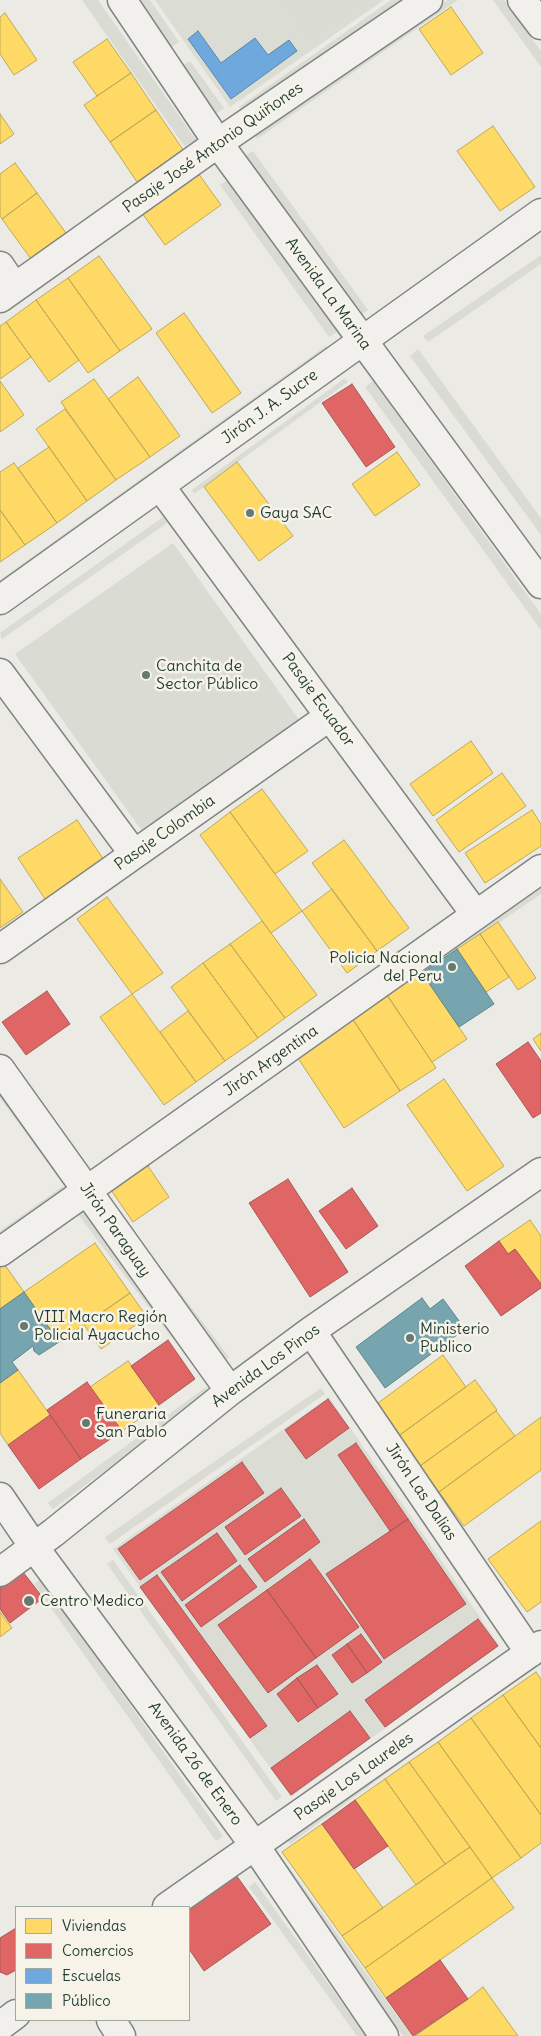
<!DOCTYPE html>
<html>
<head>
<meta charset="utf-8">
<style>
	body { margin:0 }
	#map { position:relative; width:541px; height:2036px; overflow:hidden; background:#ebeae4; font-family:Delius,sans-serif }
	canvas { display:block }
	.legend { position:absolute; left:15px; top:1906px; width:175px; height:115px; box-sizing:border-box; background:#f7f3e8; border:1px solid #a1aaa0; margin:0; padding:6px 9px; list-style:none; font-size:15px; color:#1f3d34 }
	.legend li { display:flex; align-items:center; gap:10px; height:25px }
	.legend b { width:25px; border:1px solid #a1aaa0 }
</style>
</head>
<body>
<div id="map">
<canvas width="541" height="2036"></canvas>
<ul class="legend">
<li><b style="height:14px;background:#ffd966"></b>Viviendas</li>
<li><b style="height:14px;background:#e06666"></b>Comercios</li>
<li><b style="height:14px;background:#6fa8dc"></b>Escuelas</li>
<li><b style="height:14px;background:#76a5af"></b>Público</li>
</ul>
</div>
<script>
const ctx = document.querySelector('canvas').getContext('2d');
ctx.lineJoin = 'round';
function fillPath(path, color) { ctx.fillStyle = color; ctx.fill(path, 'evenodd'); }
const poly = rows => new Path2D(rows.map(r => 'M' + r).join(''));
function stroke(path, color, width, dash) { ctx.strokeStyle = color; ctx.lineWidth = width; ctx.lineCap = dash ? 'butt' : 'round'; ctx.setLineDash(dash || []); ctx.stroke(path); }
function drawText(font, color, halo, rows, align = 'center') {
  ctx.font = font + ' Delius,sans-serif'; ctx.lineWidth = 5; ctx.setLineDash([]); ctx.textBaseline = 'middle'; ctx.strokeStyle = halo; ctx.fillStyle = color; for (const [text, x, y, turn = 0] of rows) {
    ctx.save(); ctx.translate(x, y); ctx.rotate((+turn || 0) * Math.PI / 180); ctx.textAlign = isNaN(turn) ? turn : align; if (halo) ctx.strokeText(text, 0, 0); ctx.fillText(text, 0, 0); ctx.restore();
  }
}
fillPath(poly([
	[155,0,384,0,230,107],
	[329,1397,499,1645,291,1797,113,1549]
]), '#dbdcd3');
fillPath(poly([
	[82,0,98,0,196,140,185,147],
	[136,0,150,0,179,42,170,48],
	[283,0,366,0,310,38],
	[391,0,404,0,244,113,239,107],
	[448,0,458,0,257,139,254,134],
	[493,0,504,0,541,51,541,67],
	[190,61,224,108,216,114,182,66],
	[253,151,368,310,360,315,245,156],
	[228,180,337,332,329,337,220,185],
	[541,255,541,264,428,342,423,336],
	[326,346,334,357,0,595,0,580],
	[418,349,541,518,541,535,410,356],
	[345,378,348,382,194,494,192,490],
	[373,381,541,614,541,630,365,387],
	[163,517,167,523,2,639,0,633],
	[173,543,302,724,145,835,15,654],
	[541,885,541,894,108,1188],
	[0,1091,65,1180,62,1182,0,1098],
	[63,1186,66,1189,0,1237,0,1231],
	[104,1192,229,1357,224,1361],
	[81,1209,206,1374,202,1377,76,1212],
	[206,1387,211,1393,53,1509,48,1503],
	[321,1388,325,1394,110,1544,105,1537],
	[113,1560,282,1797,276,1801,107,1564],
	[41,1579,223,1836,216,1841,34,1584],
	[541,1654,541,1660,290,1844,287,1840],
	[285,1862,412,2036,403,2036,279,1866],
	[255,1882,366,2036,357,2036,249,1887]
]), '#dadbd2');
const homes = poly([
	[451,7,483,53,451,75,419,29,451,7],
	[5,13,37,60,14,75,0,54,0,17,5,13],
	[107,39,131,73,97,96,73,62,107,39],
	[131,73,156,110,110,142,84,105,131,73],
	[156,110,184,151,137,182,110,142,156,110],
	[0,114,14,134,0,144,0,114],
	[493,126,535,187,500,211,457,151,493,126],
	[15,163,37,193,2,219,0,216,0,174,15,163],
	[198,173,221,205,165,245,142,213,198,173],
	[37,193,66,233,31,259,2,219,37,193],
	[99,256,152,329,120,351,68,278,99,256],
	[68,278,120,351,88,373,36,300,68,278],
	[36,300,79,360,49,382,6,322,36,300],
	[184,313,241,393,212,413,156,333,184,313],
	[6,322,31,357,0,379,0,326,6,322],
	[138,377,180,436,150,457,108,399,138,377],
	[94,379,150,457,116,480,61,402,94,379],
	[0,381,24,415,0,432,0,381],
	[65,409,116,480,87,501,36,429,65,409],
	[49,447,87,501,57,523,18,468,49,447],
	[397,452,420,485,375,516,352,484,397,452],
	[237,462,293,536,259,561,204,487,237,462],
	[14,463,57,523,25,545,0,510,0,472,14,463],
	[0,510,25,545,0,562,0,510],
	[471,741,493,773,433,816,410,784,471,741],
	[502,773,526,806,459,852,436,820,502,773],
	[262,789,308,851,275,874,230,812,262,789],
	[532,810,541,824,541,846,485,883,465,853,532,810],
	[230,812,302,911,271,933,200,835,230,812],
	[77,820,104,860,45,899,18,858,77,820],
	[344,840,409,928,377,951,312,863,344,840],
	[0,879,23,912,0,928,0,879],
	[332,889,377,951,347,973,302,911,332,889],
	[107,897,163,973,132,994,77,919,107,897],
	[262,921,317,995,285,1018,230,944,262,921],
	[498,922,536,978,518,990,480,934,498,922],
	[480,934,509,977,486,992,457,949,480,934],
	[230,944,285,1018,258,1038,203,963,230,944],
	[203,963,258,1038,225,1061,171,987,203,963],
	[422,973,467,1039,432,1062,387,995,422,973],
	[132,994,196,1082,164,1105,100,1017,132,994],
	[387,995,436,1068,400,1091,352,1018,387,995],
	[188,1011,225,1061,196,1082,160,1032,188,1011],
	[352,1018,400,1091,344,1128,296,1055,352,1018],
	[541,1033,541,1051,533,1039,541,1033],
	[444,1079,504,1166,467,1191,407,1105,444,1079],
	[148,1166,169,1197,133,1222,111,1190,148,1166],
	[530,1220,541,1236,541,1284,515,1249,508,1254,499,1241,530,1220],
	[95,1243,130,1293,59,1342,24,1292,95,1243],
	[2,1261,24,1292,0,1309,0,1263,2,1261],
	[130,1293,147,1317,101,1349,84,1325,130,1293],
	[443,1355,466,1387,397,1437,374,1406,443,1355],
	[128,1361,159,1405,122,1431,90,1387,128,1361],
	[18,1370,50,1415,8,1445,0,1433,0,1383,18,1370],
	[475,1380,497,1410,420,1466,397,1437,475,1380],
	[496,1411,515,1436,439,1492,420,1466,496,1411],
	[541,1417,541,1470,464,1526,439,1492,541,1417],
	[541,1521,541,1602,527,1612,488,1559,541,1521],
	[0,1612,12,1628,0,1637,0,1612],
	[536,1672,541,1679,541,1748,503,1695,536,1672],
	[503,1695,541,1748,541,1815,471,1718,503,1695],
	[471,1718,541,1815,541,1843,521,1858,438,1742,471,1718],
	[438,1742,521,1858,492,1878,409,1762,438,1742],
	[409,1762,470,1847,445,1864,385,1779,409,1762],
	[385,1779,445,1864,416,1885,355,1800,385,1779],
	[322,1824,383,1908,342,1936,282,1852,322,1824],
	[470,1847,492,1878,365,1968,342,1936,470,1847],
	[492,1878,514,1908,386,1998,365,1968,492,1878],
	[483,1987,518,2036,415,2036,468,1999,483,1987]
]);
fillPath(homes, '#ffd966');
stroke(homes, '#bcaa57', 1);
const shops = poly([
	[352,384,395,447,366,467,322,403,352,384],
	[47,991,70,1024,26,1055,2,1022,47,991],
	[528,1042,541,1061,541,1113,533,1118,496,1064,528,1042],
	[288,1179,348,1272,310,1297,249,1203,288,1179],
	[352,1188,378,1226,346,1249,319,1211,352,1188],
	[499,1241,508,1254,515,1249,541,1284,541,1288,501,1316,465,1266,499,1241],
	[168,1340,195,1379,159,1405,131,1366,168,1340],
	[87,1382,122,1431,81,1459,47,1410,87,1382],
	[328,1399,349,1428,306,1459,285,1430,328,1399],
	[50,1415,81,1459,39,1489,8,1445,50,1415],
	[356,1443,408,1519,390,1531,338,1455,356,1443],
	[242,1462,264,1493,140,1580,118,1549,242,1462],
	[281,1488,301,1516,245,1555,225,1527,281,1488],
	[304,1519,320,1542,265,1582,248,1559,304,1519],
	[408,1519,466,1604,384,1659,326,1574,408,1519],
	[217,1533,237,1561,182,1601,161,1572,217,1533],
	[310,1559,359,1627,316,1658,267,1590,310,1559],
	[240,1565,257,1587,201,1627,185,1605,240,1565],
	[20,1568,43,1598,10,1623,0,1609,0,1582,20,1568],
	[157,1575,267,1726,250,1738,140,1587,157,1575],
	[267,1590,316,1658,268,1693,218,1625,267,1590],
	[478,1619,498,1646,385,1727,365,1700,478,1619],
	[361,1634,382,1662,367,1673,347,1644,361,1634],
	[347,1644,367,1673,352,1683,332,1655,347,1644],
	[317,1665,338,1694,318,1708,297,1678,317,1665],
	[297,1678,318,1708,298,1722,277,1694,297,1678],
	[350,1711,370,1738,291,1795,271,1768,350,1711],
	[355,1800,388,1846,354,1869,322,1824,355,1800],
	[236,1875,271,1924,204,1971,189,1949,189,1908,236,1875],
	[16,1928,16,1970,7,1975,0,1972,0,1938,16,1928],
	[440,1960,468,1999,413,2036,386,1998,440,1960]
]);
fillPath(shops, '#e06666');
stroke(shops, '#a65a57', 1);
const schools = poly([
	[198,31,221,63,255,38,268,55,289,40,297,51,231,99,188,39,198,31]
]);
fillPath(schools, '#6fa8dc');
stroke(schools, '#5788aa', 1);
const public = poly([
	[457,949,494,1004,459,1027,422,973,457,949],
	[24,1292,59,1342,39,1355,34,1351,33,1346,12,1362,18,1370,0,1383,0,1309,24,1292],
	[422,1298,430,1309,443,1299,465,1329,385,1388,356,1347,422,1298]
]);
fillPath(public, '#76a5af');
stroke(public, '#5c868a', 1);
const street = poly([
	[122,0,218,143,541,584],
	[522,0,541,25],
	[0,266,14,287],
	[0,298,218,143,428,0],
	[160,486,476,915],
	[0,600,541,213],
	[0,673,134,854],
	[0,949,330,716],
	[0,1069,230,1391],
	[0,1252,541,869],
	[311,1331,530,1653],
	[0,1497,34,1547,255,1846,384,2036],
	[0,1572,53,1533,230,1391,311,1331,541,1172],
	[167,1907,541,1645],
	[111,2020,121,2036],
	[0,2026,16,2014]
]);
stroke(street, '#808581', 31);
stroke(street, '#f1f0ec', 28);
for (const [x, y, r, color] of [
	[250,513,5,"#667a72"],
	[146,675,5,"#667a72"],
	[452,967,5,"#667a72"],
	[24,1326,5,"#667a72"],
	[410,1338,5,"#667a72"],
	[86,1423,5,"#667a72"],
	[29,1601,6,"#667a72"]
]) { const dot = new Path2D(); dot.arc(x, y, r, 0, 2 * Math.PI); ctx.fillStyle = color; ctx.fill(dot); stroke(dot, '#f7f3e8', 2); }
drawText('16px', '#1f3d34', '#f7f3e8', [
	["Pasaje José Antonio Quiñones",213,148,-35],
	["Avenida La Marina",328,294,54],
	["Jirón J. A. Sucre",270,407,-36],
	["Pasaje Ecuador",318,700,54],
	["Pasaje Colombia",165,833,-35],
	["Jirón Argentina",271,1061,-35],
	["Jirón Paraguay",115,1230,55],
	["Avenida Los Pinos",266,1366,-36],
	["Jirón Las Dalias",421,1492,56],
	["Avenida 26 de Enero",195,1764,54],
	["Pasaje Los Laureles",354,1777,-35]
]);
drawText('16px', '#1f3d34', '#f7f3e8', [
	["Gaya SAC",260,513],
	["Canchita de",156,666],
	["Sector Público",156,684],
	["Policía Nacional",442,958,"right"],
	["del Peru",442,976,"right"],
	["VIII Macro Región",34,1317],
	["Policial Ayacucho",34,1335],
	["Ministerio",420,1329],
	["Publico",420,1347],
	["Funeraria",96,1414],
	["San Pablo",96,1432],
	["Centro Medico",40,1601]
], 'left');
</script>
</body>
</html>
